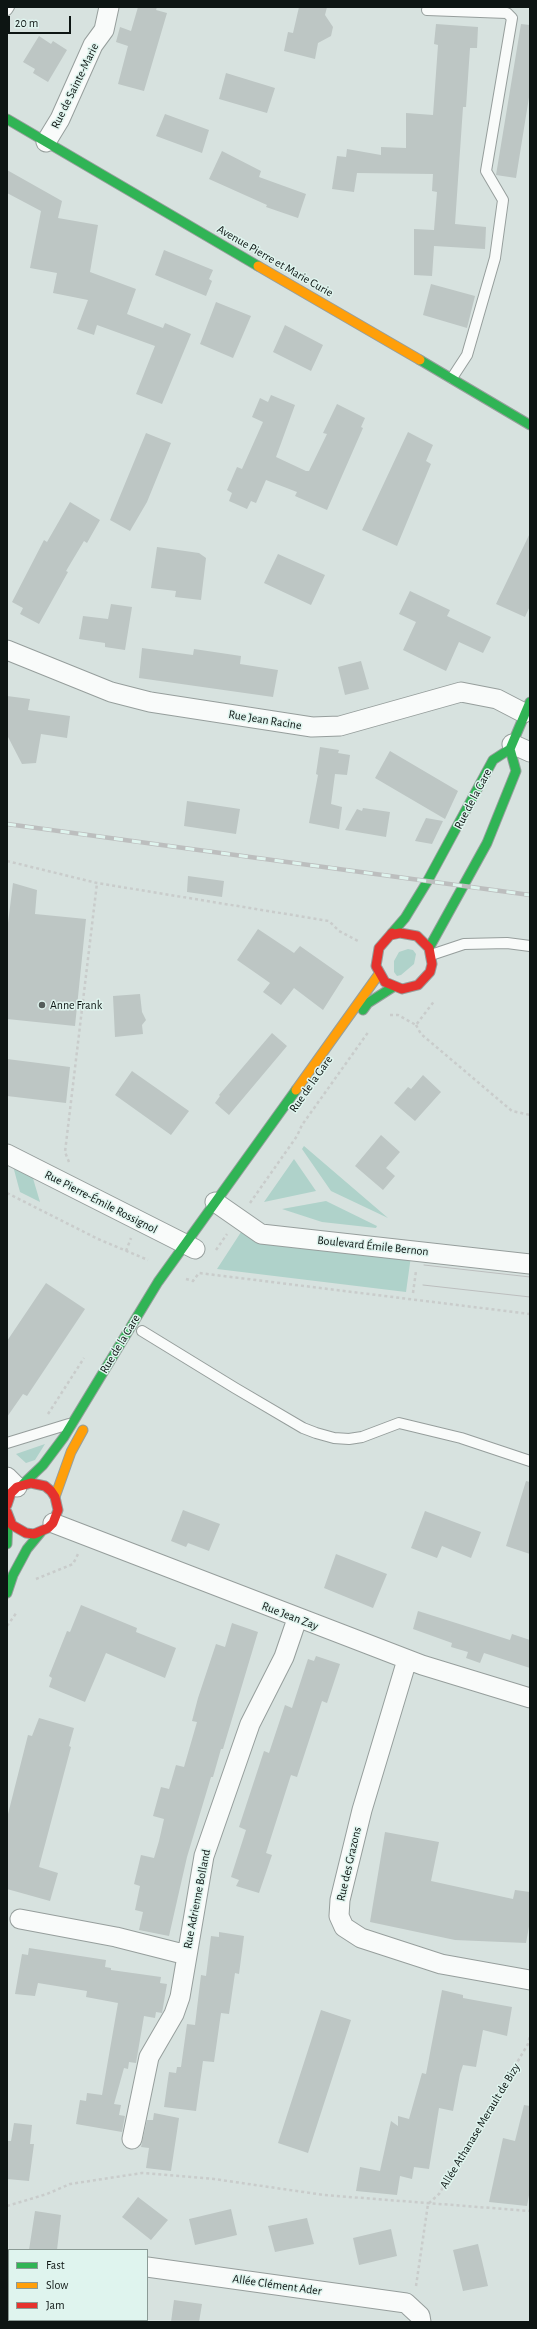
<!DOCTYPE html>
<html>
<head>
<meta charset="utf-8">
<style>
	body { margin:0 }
	#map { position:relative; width:537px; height:2329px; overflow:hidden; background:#d7e2df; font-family:"Alegreya Sans",sans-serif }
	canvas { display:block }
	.frame { position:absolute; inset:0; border:8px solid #0d1513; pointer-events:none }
	.legend { position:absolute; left:8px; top:2249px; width:140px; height:72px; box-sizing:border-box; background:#dff4ee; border:1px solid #8b9b96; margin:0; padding:5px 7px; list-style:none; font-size:12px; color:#0d1513 }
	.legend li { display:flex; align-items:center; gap:8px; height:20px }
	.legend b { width:20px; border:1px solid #8b9b96 }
	.scale { position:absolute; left:8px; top:16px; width:63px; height:18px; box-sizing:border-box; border:2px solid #0d1513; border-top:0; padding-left:5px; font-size:12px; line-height:14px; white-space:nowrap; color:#0d1513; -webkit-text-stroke:3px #dff4ee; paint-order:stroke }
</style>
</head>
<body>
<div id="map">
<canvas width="537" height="2329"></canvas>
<div class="frame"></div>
<ul class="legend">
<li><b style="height:5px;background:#30b455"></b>Fast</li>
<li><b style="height:5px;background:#ff9f0a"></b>Slow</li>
<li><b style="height:5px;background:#e5322d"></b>Jam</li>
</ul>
<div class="scale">20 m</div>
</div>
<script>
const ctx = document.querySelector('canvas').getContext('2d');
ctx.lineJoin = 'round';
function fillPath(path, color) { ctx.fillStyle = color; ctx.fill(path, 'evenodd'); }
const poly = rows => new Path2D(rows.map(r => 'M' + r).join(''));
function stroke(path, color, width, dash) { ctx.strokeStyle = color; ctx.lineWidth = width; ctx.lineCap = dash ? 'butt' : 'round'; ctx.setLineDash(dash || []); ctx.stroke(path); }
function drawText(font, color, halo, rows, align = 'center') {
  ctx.font = font + ' "Alegreya Sans",sans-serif'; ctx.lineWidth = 3; ctx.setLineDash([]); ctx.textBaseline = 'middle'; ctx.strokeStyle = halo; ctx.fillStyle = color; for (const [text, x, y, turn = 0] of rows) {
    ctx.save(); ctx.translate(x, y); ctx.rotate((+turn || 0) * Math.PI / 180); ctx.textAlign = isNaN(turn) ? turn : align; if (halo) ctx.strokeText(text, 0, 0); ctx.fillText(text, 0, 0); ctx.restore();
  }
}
fillPath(poly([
	[408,949,413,950,416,954,414,964,401,975,397,976,394,972,394,961,399,952],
	[304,1146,388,1218,331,1191,302,1149],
	[294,1159,316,1191,264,1202],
	[13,1166,32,1175,40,1202,20,1192],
	[326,1201,377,1226,376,1228,322,1222,282,1209],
	[243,1229,411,1256,406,1292,217,1269],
	[45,1444,35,1460,26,1463,16,1454]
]), '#afd2ca');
fillPath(poly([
	[138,7,157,7,156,10,167,13,144,91,118,84,128,46,116,42,120,27,131,31],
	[299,7,327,7,325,15,333,27,331,36,318,43,315,59,284,51,288,32,293,33],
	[436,24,478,27,477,48,470,48,466,107,463,107,455,224,486,227,485,249,434,246,432,276,414,275,414,229,434,230,437,192,432,191,433,174,357,173,354,192,332,189,337,156,346,157,347,149,381,155,381,147,406,148,406,113,433,115,438,45,434,44],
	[521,24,530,25,530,91,516,178,496,175],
	[39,36,51,44,53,41,67,50,48,82,33,73,35,69,23,62],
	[226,73,275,88,267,113,219,99],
	[165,114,209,130,202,153,156,136],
	[222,151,261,171,259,177,306,194,298,218,266,207,267,205,209,179],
	[7,170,62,201,58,218,98,225,90,272,136,289,127,314,163,328,165,323,191,334,162,404,136,394,155,346,97,325,94,335,77,329,88,300,53,293,57,273,30,268,41,211,7,193],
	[164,250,213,270,209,279,212,281,206,296,155,275],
	[431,284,475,296,467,328,423,315],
	[216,302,251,316,233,358,200,344],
	[285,325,323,345,311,371,273,352],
	[271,395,295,405,276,457,306,471,309,471,327,434,323,433,337,404,365,418,361,427,363,428,327,510,295,496,297,492,266,480,256,503,251,501,247,509,229,501,232,493,227,490,237,467,242,469,263,422,252,417,260,398,268,402],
	[408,432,433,445,426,461,431,464,397,546,362,530],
	[146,433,171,443,147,502,130,531,110,520],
	[70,502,100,520,87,543,84,541,66,571,68,572,39,624,20,614,23,608,12,602,44,540,47,542],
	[530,533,530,606,525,617,496,604],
	[157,547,199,553,206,558,201,600,175,597,176,591,151,588],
	[278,554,325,575,311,605,264,583],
	[410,591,450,610,447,616,491,637,483,653,459,642,446,671,403,650,416,622,399,614],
	[111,604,132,607,125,650,105,647,105,643,79,639,83,616,108,619],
	[142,648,193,655,194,649,241,656,240,664,278,670,273,697,139,678],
	[361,661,369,689,345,695,338,667],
	[7,696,30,699,28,710,70,716,67,738,41,734,36,763,22,764,7,735],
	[320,747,339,750,338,753,350,755,347,775,335,774,331,804,342,807,339,829,309,823,318,775,316,774],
	[390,751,458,791,445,819,375,778],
	[187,801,240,809,236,834,184,826],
	[363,808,390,812,386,837,345,830,357,809,362,811],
	[426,818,443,821,432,844,415,841],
	[188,876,224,881,222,897,187,892],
	[13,883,37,890,35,914,86,919,75,1026,7,1019,7,931],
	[258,929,294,953,300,946,344,977,323,1010,294,988,281,1005,263,992,270,983,237,960],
	[140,994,142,1012,146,1020,142,1025,143,1034,115,1037,113,996],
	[272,1033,287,1046,229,1115,215,1103,220,1096,219,1095],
	[7,1059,70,1067,66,1103,7,1096],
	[132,1071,189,1111,171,1135,115,1095],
	[423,1075,441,1092,415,1121,394,1103,408,1087,411,1089],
	[381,1135,400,1152,386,1168,395,1176,383,1190,355,1166],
	[46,1283,85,1309,27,1396,23,1394,7,1417,7,1341],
	[526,1481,530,1482,530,1554,506,1546],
	[183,1510,220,1524,209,1551,188,1543,186,1547,171,1541],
	[425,1511,481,1532,471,1558,442,1546,437,1558,411,1548],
	[336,1554,387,1574,373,1608,324,1588],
	[81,1605,137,1628,136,1632,176,1648,165,1678,106,1653,85,1702,49,1687,52,1678,49,1676,67,1631,70,1632],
	[418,1611,510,1640,512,1634,530,1640,530,1668,484,1653,480,1663,466,1658,468,1652,451,1647,452,1643,413,1629],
	[232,1623,258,1632,223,1749,221,1749,213,1777,211,1777,187,1857,169,1936,139,1930,143,1912,135,1910,140,1886,134,1884,141,1855,154,1858,159,1841,164,1819,153,1816,161,1787,169,1789,176,1765,184,1767,197,1722,192,1721,198,1698,216,1644,225,1647],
	[316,1656,340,1664,327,1703,322,1701,297,1777,291,1775,266,1853,272,1855,259,1893,236,1886,239,1880,231,1877,246,1830,239,1827,264,1751,269,1753,285,1705,292,1708,308,1659,314,1661],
	[39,1718,74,1728,69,1746,71,1747,39,1867,58,1873,50,1901,7,1889,7,1818,28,1735,32,1736],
	[385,1832,439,1842,431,1881,513,1899,515,1890,530,1892,530,1921,526,1943,455,1940,370,1922],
	[219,1932,244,1936,239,1974,235,1973,229,2014,221,2013,214,2062,203,2061,196,2111,164,2107,169,2072,176,2073,177,2067,181,2067,187,2024,195,2025,201,1975,206,1976,211,1936,219,1937],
	[29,1948,106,1960,105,1967,111,1968,111,1970,161,1977,160,1983,167,1984,162,2013,156,2012,155,2018,144,2016,136,2063,129,2062,128,2069,124,2068,114,2104,121,2105,119,2115,125,2116,122,2132,76,2124,80,2100,86,2101,87,2093,102,2095,118,2003,86,1997,87,1991,38,1983,35,1996,15,1994,22,1954,28,1955],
	[442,1990,463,1995,463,1998,512,2007,507,2036,483,2030,476,2067,463,2065,460,2074,453,2111,439,2108,429,2169,414,2167,412,2179,400,2176,397,2195,356,2191,360,2167,380,2171,391,2121,398,2126,398,2116,409,2119,422,2073,426,2074],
	[321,2010,351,2020,308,2153,278,2143],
	[524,2105,530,2106,530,2190,527,2206,489,2202,503,2138,515,2141],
	[154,2113,179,2118,171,2171,146,2168,149,2148,141,2147,147,2120,153,2120],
	[14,2123,32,2125,30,2144,34,2144,29,2181,7,2179,7,2150,8,2141,11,2141],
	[138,2197,168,2220,151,2240,122,2217],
	[231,2209,237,2235,195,2245,189,2219],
	[35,2211,61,2215,57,2250,29,2250],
	[307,2218,314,2244,275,2252,268,2226],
	[391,2229,397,2256,359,2265,353,2238],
	[478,2244,488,2286,463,2291,453,2250],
	[174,2300,202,2304,199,2322,171,2322]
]), '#bdc6c4');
const lane = poly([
	[7,10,9,7],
	[427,10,507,13,512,18,486,171,503,200,495,258,467,355,452,378],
	[431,955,464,944,507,943,530,946],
	[142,1331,235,1388,303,1428,316,1433,334,1438,349,1439,362,1437,399,1423,461,1438,530,1461],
	[7,1443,69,1424]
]);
const street = poly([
	[46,142,60,119,93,45,104,30,109,7],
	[7,650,111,692,150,702,312,727,340,726,461,692,497,699,524,713],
	[512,744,530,752],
	[7,1154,195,1249],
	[215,1202,261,1234,530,1264],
	[7,1477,17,1487],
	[53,1523,422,1665,530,1698],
	[407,1660,362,1810,340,1900,339,1916,344,1927,361,1938,441,1964,530,1980],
	[20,1919,116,1937,187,1955],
	[132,2139,149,2057,174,2014,180,1997,204,1856,250,1724,284,1657,297,1619],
	[147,2267,406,2303,420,2316,421,2322]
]);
const fast = poly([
	[7,119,258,266],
	[420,360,530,425],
	[392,933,405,918,427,882,493,760,510,749,530,702],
	[429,948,487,843,516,771,510,749],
	[363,1010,368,1003,393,987],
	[23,1484,43,1465,64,1437,158,1282,296,1090],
	[7,1544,8,1518],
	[7,1593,13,1575,27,1549,41,1532]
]);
const slow = poly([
	[258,266,420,360],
	[296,1090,379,974],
	[55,1497,71,1452,83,1430]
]);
const jam = poly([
	[391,935,400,933,417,936,429,948,432,964,430,972,418,985,402,989,385,982,376,966,379,948,392,933],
	[7,1505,11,1493,17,1487,31,1483,45,1486,51,1491,55,1497,58,1510,53,1523,48,1528,34,1534,26,1533,12,1525,7,1512]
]);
stroke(lane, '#969e9c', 12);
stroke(street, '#969e9c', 21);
stroke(fast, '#969e9c', 11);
stroke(slow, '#969e9c', 11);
stroke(jam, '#969e9c', 11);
stroke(poly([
	[7,861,97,883,329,921,339,931,360,942],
	[390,1015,398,1015,416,1025,435,1000],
	[416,1025,421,1034,512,1111,530,1115],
	[69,1162,65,1152,97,883],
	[7,1193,98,1239,148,1260],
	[250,1203,297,1136,302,1125,369,1031],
	[216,1250,227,1234],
	[126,1251,131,1238],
	[186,1279,193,1281,199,1273,530,1314],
	[413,1293,416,1271],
	[48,1414,84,1358],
	[36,1579,73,1564,78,1554],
	[7,1626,17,1612],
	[7,2206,47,2194,70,2184,142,2173,214,2179,324,2195,530,2211],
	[416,2286,428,2204,439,2194,528,2044,530,2036]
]), '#c9cccb', 2.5, [3, 3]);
stroke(lane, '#f9fbfa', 10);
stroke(street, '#f9fbfa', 19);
stroke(fast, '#30b455', 9);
stroke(slow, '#ff9f0a', 9);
stroke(jam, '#e5322d', 9);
stroke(poly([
	[424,1265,530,1277],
	[423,1285,530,1297]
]), '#bcbebe', 1);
const rail = poly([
	[7,824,530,895]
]);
stroke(rail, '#bcbebe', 4.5);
stroke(rail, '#dff4ee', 3, [9]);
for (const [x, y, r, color] of [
	[42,1005,4,"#545d5a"]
]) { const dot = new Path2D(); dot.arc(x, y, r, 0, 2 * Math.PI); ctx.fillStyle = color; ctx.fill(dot); stroke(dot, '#dff4ee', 1.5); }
drawText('12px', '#0d1513', '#dff4ee', [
	["Rue de Sainte-Marie",75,86,-64],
	["Avenue Pierre et Marie Curie",275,261,30],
	["Rue Jean Racine",265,720,9],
	["Rue de la Gare",473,799,-62],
	["Rue de la Gare",311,1084,-55],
	["Rue Pierre-Émile Rossignol",101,1202,27],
	["Boulevard Émile Bernon",373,1246,6],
	["Rue de la Gare",120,1344,-59],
	["Rue Jean Zay",290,1616,21],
	["Rue des Grazons",349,1864,-77],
	["Rue Adrienne Bolland",197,1899,-79],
	["Allée Athanase Merault de Bizy",480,2126,-59],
	["Allée Clément Ader",277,2285,8]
]);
drawText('12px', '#0d1513', '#dff4ee', [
	["Anne Frank",50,1005]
], 'left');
</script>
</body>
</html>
